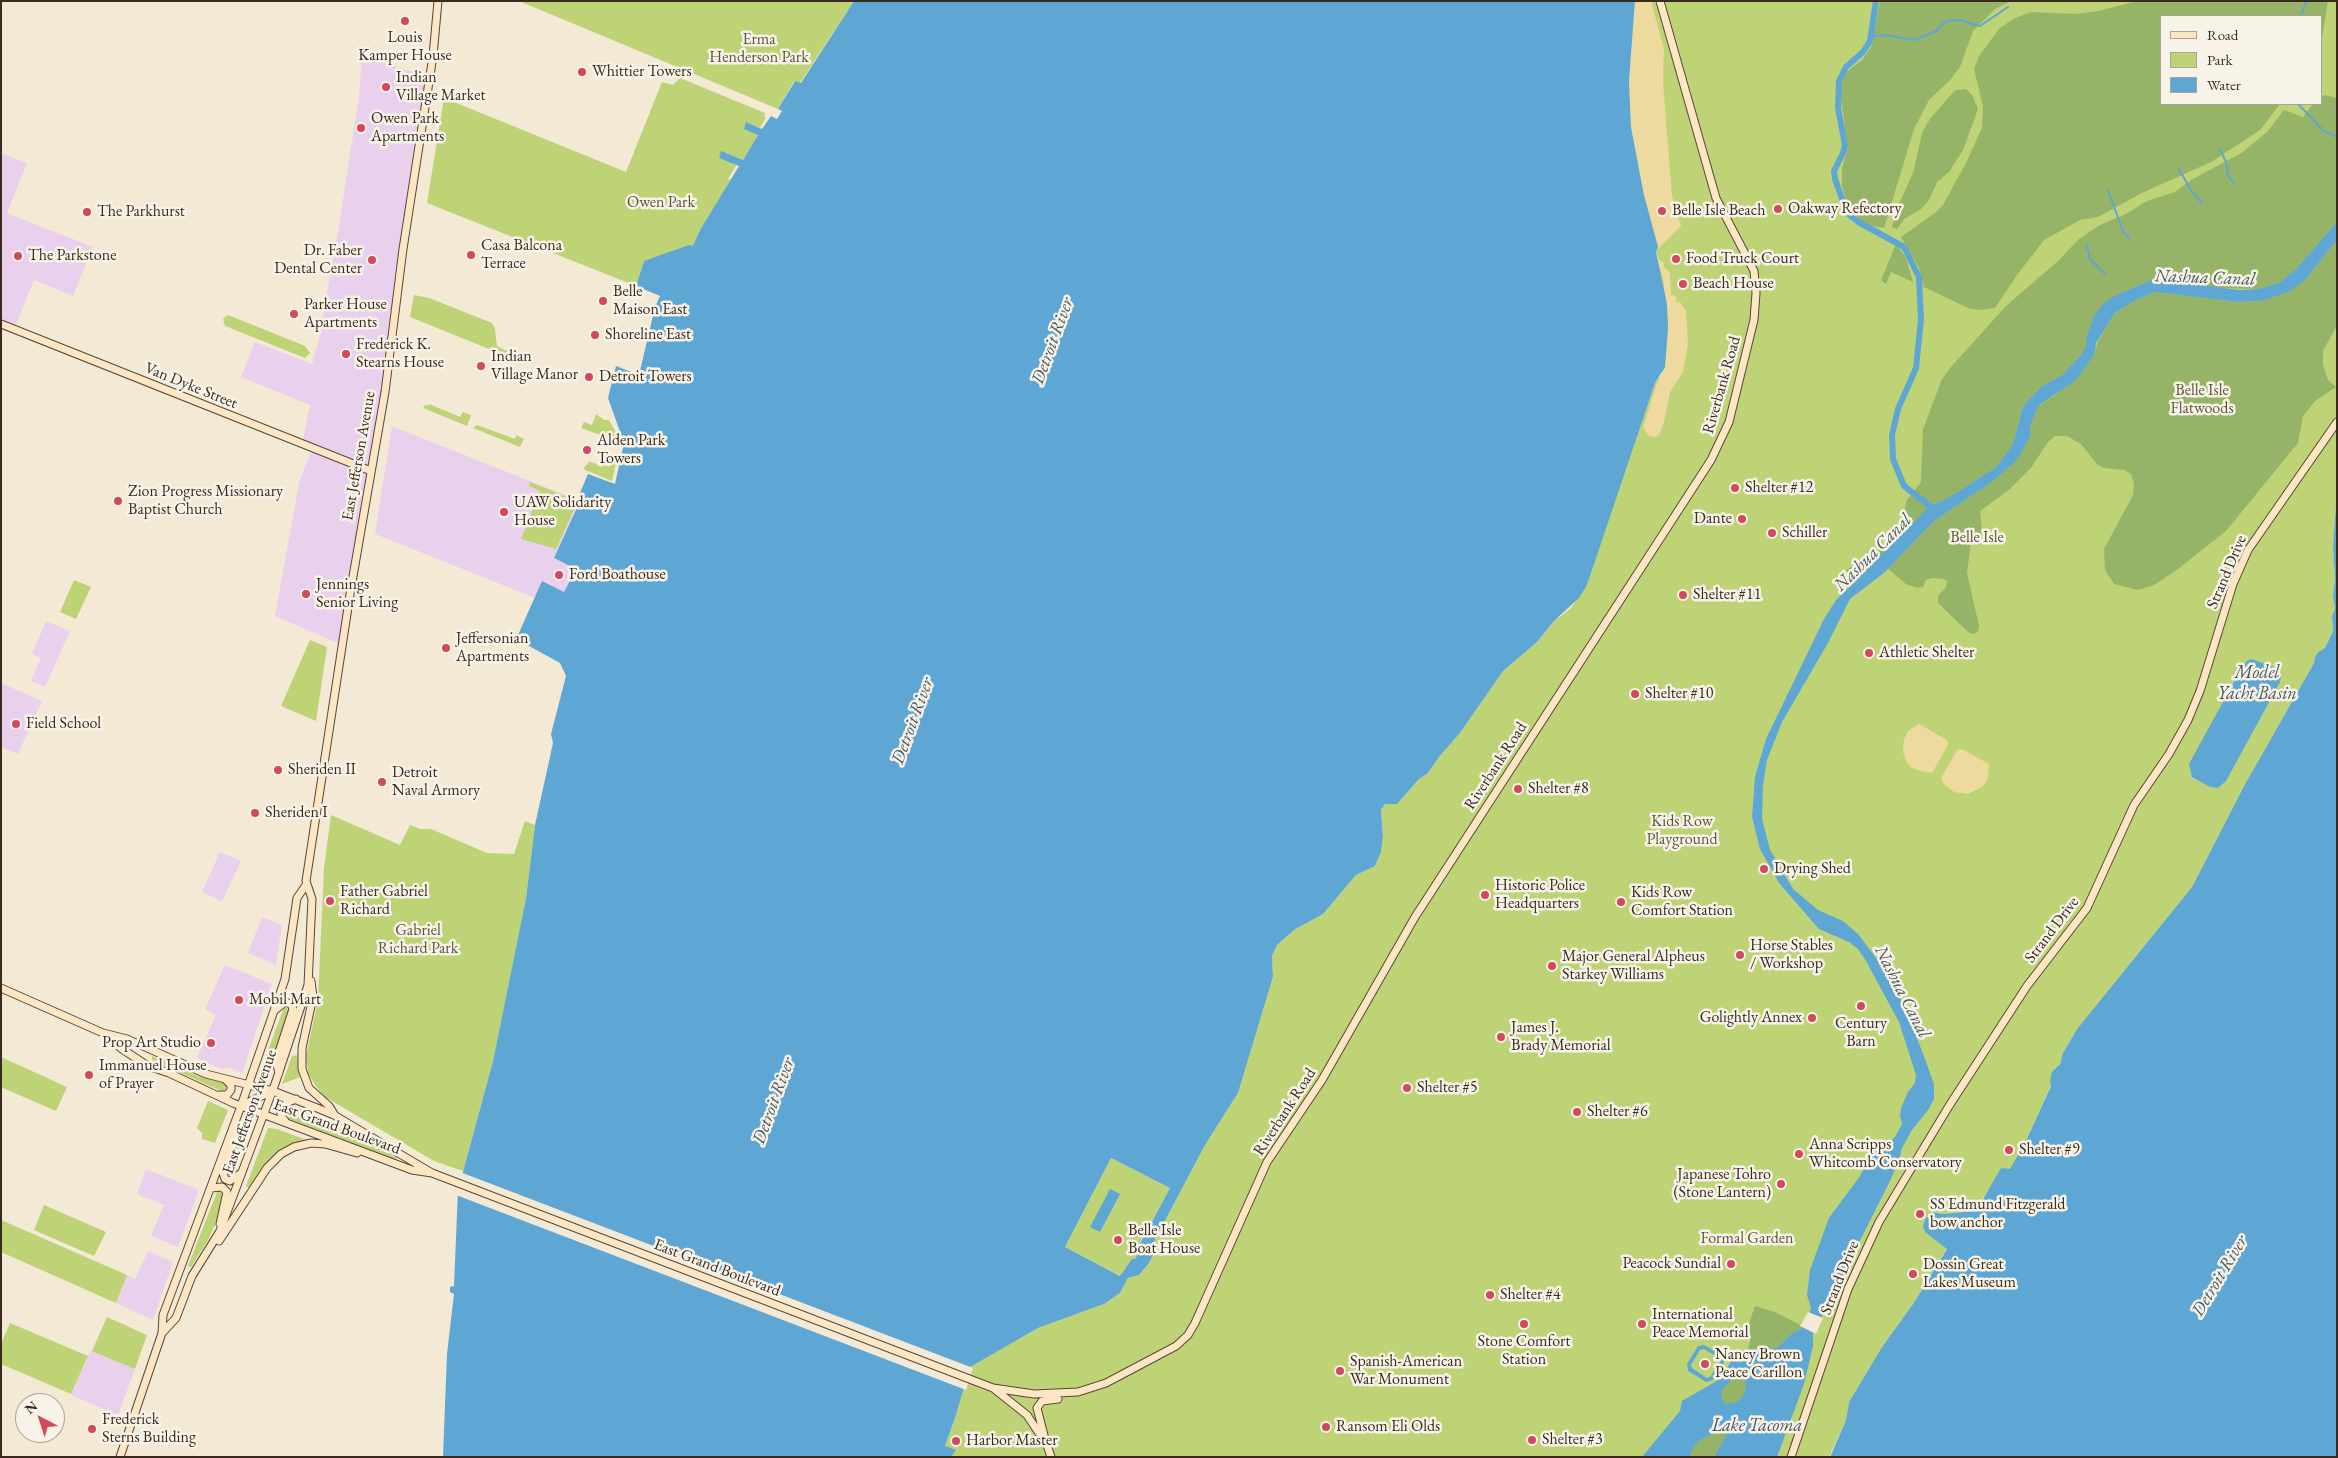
<!DOCTYPE html>
<html>
<head>
<meta charset="utf-8">
<style>
	body { margin:0 }
	#map { position:relative; width:2338px; height:1458px; overflow:hidden; background:#f3e9d4; font-family:"EB Garamond",serif }
	canvas { display:block }
	.frame { position:absolute; inset:0; border:2px solid #3b2a1e; pointer-events:none }
	.legend { position:absolute; left:2160px; top:15px; width:162px; height:90px; box-sizing:border-box; background:#f7f3e8; border:1px solid #aca397; margin:0; padding:6px 9px; list-style:none; font-size:15px; color:#3b2a1e }
	.legend li { display:flex; align-items:center; gap:10px; height:25px }
	.legend b { width:25px; border:1px solid #aca397 }
	.north { position:absolute; left:15px; top:1393px; width:50px; height:50px; box-sizing:border-box; background:#f7f3e8; border:1px solid #aca397; border-radius:50%; rotate:320deg; font-size:14px; font-weight:700; line-height:20px; text-align:center; color:#3b2a1e }
	.north::after { content:''; display:block; margin:auto; width:18px; height:22px; background:#d1495b; clip-path:polygon(50% 0,100% 100%,50% 72%,0 100%) }
</style>
</head>
<body>
<div id="map">
<canvas width="2338" height="1458"></canvas>
<div class="frame"></div>
<ul class="legend">
<li><b style="height:6px;background:#fce6c4"></b>Road</li>
<li><b style="height:14px;background:#bed276"></b>Park</li>
<li><b style="height:14px;background:#5ea7d5"></b>Water</li>
</ul>
<div class="north">N</div>
</div>
<script>
const ctx = document.querySelector('canvas').getContext('2d');
ctx.lineJoin = 'round';
function fillPath(path, color) { ctx.fillStyle = color; ctx.fill(path, 'evenodd'); }
const poly = rows => new Path2D(rows.map(r => 'M' + r).join(''));
function stroke(path, color, width, dash) { ctx.strokeStyle = color; ctx.lineWidth = width; ctx.lineCap = dash ? 'butt' : 'round'; ctx.setLineDash(dash || []); ctx.stroke(path); }
function drawText(font, color, halo, rows, align = 'center') {
  ctx.font = font + ' "EB Garamond",serif'; ctx.lineWidth = 5; ctx.setLineDash([]); ctx.textBaseline = 'middle'; ctx.strokeStyle = halo; ctx.fillStyle = color; for (const [text, x, y, turn = 0] of rows) {
    ctx.save(); ctx.translate(x, y); ctx.rotate((+turn || 0) * Math.PI / 180); ctx.textAlign = isNaN(turn) ? turn : align; if (halo) ctx.strokeText(text, 0, 0); ctx.fillText(text, 0, 0); ctx.restore();
  }
}
fillPath(poly([
	[362,55,430,78,390,349,342,645,275,616,299,483,312,449,302,445,310,405,241,377,255,342,312,364,319,340,341,213,359,97],
	[1,153,27,163,7,213,93,247,73,296,34,280,14,330,1,324],
	[392,426,580,501,554,558,576,568,564,592,542,581,535,598,375,534],
	[46,621,70,631,45,687,31,681,41,658,32,654],
	[1,683,42,701,18,754,1,747],
	[220,852,241,861,222,901,202,892],
	[262,917,282,925,276,965,248,953],
	[225,965,272,984,242,1073,229,1067,221,1069,197,1058,216,1015,205,1009],
	[146,1169,199,1190,178,1247,151,1236,164,1205,137,1194],
	[148,1251,173,1262,153,1320,116,1303,127,1275,135,1279],
	[91,1350,135,1369,118,1415,71,1395]
]), '#e9d1ed');
fillPath(poly([
	[519,1,854,1,800,83,794,81,778,109],
	[1635,1,2337,1,2337,489,2333,547,2335,578,2333,597,2335,608,2332,619,2333,631,2325,648,2318,652,2315,657,2314,663,2244,786,2192,887,2077,1029,2063,1053,2060,1064,2052,1072,2051,1085,2025,1143,2010,1170,1992,1186,1973,1211,1944,1214,1932,1212,1925,1219,1923,1226,1931,1236,1947,1248,1913,1304,1882,1347,1849,1402,1846,1420,1829,1457,951,1457,953,1453,945,1446,955,1418,969,1367,1038,1328,1104,1304,1120,1293,1128,1278,1139,1275,1149,1263,1153,1255,1150,1249,1205,1145,1238,1093,1273,977,1272,956,1277,945,1294,930,1323,914,1356,875,1375,866,1381,852,1383,836,1381,810,1385,804,1397,804,1418,780,1428,773,1439,757,1460,733,1503,671,1537,642,1554,621,1570,609,1587,585,1634,440,1655,383,1662,374,1655,252],
	[2162,16,2322,16,2322,104,2162,104],
	[680,78,765,113,764,116,766,117,760,128,746,122,759,134,743,160,721,152,719,158,737,164,728,179,731,180,700,230,693,247,644,261,636,286,427,203,444,98,626,172,662,82,673,85],
	[414,295,429,298,492,323,495,329,497,346,527,361,526,364,410,317],
	[228,315,305,346,310,353,305,358,225,326,223,319],
	[429,404,460,417,463,412,471,415,467,426,423,408,425,405,428,406],
	[596,414,604,420,609,420,622,443,581,428,584,422,592,425],
	[477,425,515,439,516,435,524,439,520,447,473,428],
	[612,461,616,463,612,481,583,469,589,462,595,463,600,467,605,465,609,467],
	[530,482,578,501,556,549,521,539,540,491,529,486],
	[74,580,91,587,76,619,60,612],
	[310,640,327,647,316,721,281,706],
	[331,815,400,845,410,825,420,829,431,829,487,853,514,854,525,821,535,825,526,898,493,1061,463,1171,434,1161,325,1097,315,1085,308,1073,306,1056,318,1000,324,868],
	[284,1008,287,1008,289,1013,273,1057,268,1080,258,1076],
	[297,1055,300,1077,282,1084,292,1056],
	[152,1056,198,1076,225,1083,227,1088,224,1091,219,1090,152,1060],
	[1,1057,67,1087,56,1111,1,1087],
	[208,1101,228,1110,215,1143,202,1139,202,1133,197,1128],
	[291,1105,314,1114,358,1139,373,1145,397,1158,396,1160,287,1118,284,1111],
	[243,1117,253,1122,234,1174,229,1176,226,1172,240,1134],
	[268,1128,277,1129,309,1141,291,1145,279,1151,265,1165,250,1188,246,1186],
	[1111,1158,1170,1188,1136,1250,1138,1254,1135,1259,1124,1270,1121,1276,1065,1247],
	[217,1192,220,1192,223,1196,217,1220,208,1240,191,1267,188,1266],
	[44,1205,106,1232,94,1256,34,1230],
	[1,1220,127,1275,116,1303,1,1252],
	[107,1317,147,1335,135,1369,92,1351],
	[10,1323,88,1356,71,1394,1,1364,1,1344]
]), '#bed276');
fillPath(poly([
	[1880,1,2011,1,1995,9,1973,31,1960,67,1950,80,1929,100,1914,129,1884,228,1867,225,1862,221,1847,205,1842,186,1842,168,1848,147,1840,93,1844,74,1863,59,1871,47],
	[2138,1,2328,1,2322,38,2322,16,2162,16,2162,104,2280,104,2260,130,2211,162,2142,193,2098,217,2080,220,2044,240,2017,275,1995,308,1980,310,1968,308,1924,287,1919,268,1901,237,1935,213,1943,205,1967,161,1982,128,1983,106,1974,69,1979,56,1990,41,2000,28,2013,19,2031,12,2075,14,2098,11],
	[1966,89,1972,95,1978,109,1963,150,1949,172,1937,182,1929,200,1920,210,1904,219,1897,229,1892,227,1898,206,1913,173,1922,133,1930,119,1955,90],
	[2325,95,2337,98,2337,222,2296,269,2279,283,2259,289,2214,288,2154,279,2114,296,2082,354,2062,375,2042,386,2023,406,2013,444,1996,467,1948,498,1932,505,1859,578,1843,572,1891,542,1899,530,1907,500,1921,482,1923,429,1942,379,1951,367,2006,306,2058,261,2079,239,2100,225,2126,214,2147,201,2175,192,2191,180,2243,152,2268,131,2284,110,2303,117,2313,104,2322,104,2322,96],
	[2337,240,2337,325,2323,351,2323,365,2328,380,2336,387,2315,401,2303,416,2298,443,2226,531,2174,572,2154,585,2138,590,2114,584,2105,570,2104,549,2133,495,2134,484,2131,474,2125,470,2104,468,2097,464,2081,444,2067,436,2055,436,2048,442,2031,468,2010,489,1980,511,1982,533,1971,541,1967,573,1979,626,1978,631,1974,634,1968,632,1938,603,1938,596,1946,587,1947,581,1944,579,1932,578,1926,580,1923,587,1917,588,1906,584,1888,569,1933,522,1972,495,2031,435,2030,427,2038,406,2054,396,2095,353,2098,341,2115,313,2134,301,2155,292,2238,302,2261,301,2305,280],
	[1896,244,1906,258,1913,282,1891,272,1886,284,1881,280],
	[1755,1306,1775,1312,1804,1327,1791,1334,1779,1346,1769,1351,1748,1350,1751,1336,1748,1326],
	[1741,1376,1746,1382,1744,1394,1737,1402,1726,1405,1722,1399,1721,1392,1731,1380],
	[1722,1430,1727,1430,1727,1434,1714,1457,1690,1457,1693,1447,1702,1439]
]), '#96b467');
fillPath(poly([
	[1635,1,1651,1,1664,49,1663,82,1672,196,1681,226,1656,251,1659,260,1665,263,1663,266,1670,273,1671,295,1676,296,1676,302,1680,302,1686,311,1688,343,1683,372,1670,392,1664,422,1659,435,1655,437,1649,436,1643,428,1656,386,1665,367,1668,327,1663,278,1655,252,1657,247,1644,195,1631,127,1629,81],
	[1919,724,1947,740,1948,745,1932,773,1920,771,1911,767,1907,763,1903,752,1904,739,1908,731],
	[1962,749,1989,764,1988,779,1983,786,1968,794,1954,792,1944,784,1941,778,1957,750]
]), '#eeda9e');
fillPath(poly([
	[854,1,1635,1,1629,81,1631,127,1644,195,1658,247,1656,252,1667,304,1668,327,1665,367,1655,383,1587,585,1579,598,1554,621,1537,642,1503,671,1460,733,1439,757,1428,773,1418,780,1397,804,1385,804,1381,810,1383,836,1381,852,1375,866,1356,875,1323,914,1294,930,1277,945,1272,956,1273,977,1238,1093,1205,1145,1150,1249,1153,1255,1149,1263,1139,1275,1128,1278,1120,1293,1104,1304,1038,1328,970,1367,955,1418,945,1446,956,1450,951,1457,443,1457,447,1354,454,1294,450,1292,450,1287,454,1286,458,1190,493,1061,526,898,535,825,553,743,551,734,566,676,560,663,520,641,518,635,542,581,564,592,576,569,554,558,580,501,577,500,588,474,615,484,624,443,608,398,616,366,639,375,655,307,660,296,636,286,644,261,689,245,693,246,700,230,739,166,719,158,721,151,743,160,758,135,744,129,746,122,762,129,771,116,777,119,782,111,778,109,795,81,801,83],
	[1111,1158,1170,1188,1136,1251,1138,1254,1135,1259,1132,1259,1120,1276,1065,1247],
	[2337,222,2337,240,2305,280,2288,292,2261,301,2238,302,2155,292,2134,301,2115,313,2096,343,2095,353,2076,380,2038,406,2030,427,2031,435,2017,460,1994,480,1933,522,1885,572,1850,599,1828,643,1782,722,1767,760,1763,785,1762,819,1770,850,1793,889,1818,910,1843,921,1858,934,1886,971,1904,1006,1922,1051,1934,1084,1934,1099,1928,1110,1912,1130,1902,1148,1899,1160,1890,1181,1813,1334,1813,1346,1804,1384,1777,1457,1714,1457,1727,1434,1727,1430,1722,1430,1702,1439,1693,1447,1690,1457,1642,1457,1680,1411,1682,1401,1715,1382,1723,1375,1732,1360,1741,1351,1754,1349,1769,1351,1779,1346,1791,1334,1804,1327,1811,1308,1807,1295,1810,1270,1829,1218,1860,1176,1874,1149,1882,1141,1887,1144,1895,1137,1902,1124,1900,1116,1901,1108,1908,1092,1915,1083,1916,1075,1899,1022,1866,961,1858,949,1849,942,1819,929,1779,883,1760,849,1752,817,1755,777,1766,739,1824,619,1836,600,1930,506,1948,498,1996,467,2013,444,2023,406,2042,386,2062,375,2082,354,2087,344,2086,339,2094,316,2103,304,2114,296,2154,279,2239,290,2259,289,2279,283,2296,269],
	[1741,1377,1746,1382,1744,1394,1737,1402,1726,1404,1722,1399,1721,1392,1731,1380],
	[2337,489,2337,1457,1830,1457,1846,1420,1849,1402,1882,1347,1913,1304,1947,1249,1925,1232,1923,1226,1925,1219,1932,1212,1944,1214,1973,1211,1982,1201,2001,1168,2010,1169,2025,1143,2051,1086,2050,1081,2052,1072,2060,1064,2063,1053,2077,1029,2192,887,2244,786,2314,663,2315,657,2318,652,2325,648,2333,631,2332,617,2335,608,2333,597,2335,578,2333,547],
	[2251,659,2274,667,2281,676,2280,682,2226,781,2218,788,2210,787,2192,777,2189,764,2241,669,2247,661],
	[1110,1189,1120,1194,1100,1232,1090,1227],
	[1704,1345,1723,1356,1724,1363,1713,1380,1706,1382,1688,1371,1687,1364,1698,1346],
	[1704,1349,1719,1358,1720,1362,1710,1377,1707,1378,1692,1368,1691,1365,1700,1350]
]), '#5ea7d5');
fillPath(poly([
	[460,1172,973,1368,966,1390,456,1195],
	[1808,1312,1823,1318,1816,1334,1800,1326]
]), '#f3e9d4');
stroke(poly([
	[2301,16,2306,1],
	[1872,36,1884,35,1915,40,1936,31,1946,21,1960,20,1980,26,2008,7],
	[2298,104,2323,130,2337,137],
	[2220,149,2226,162,2228,175,2234,184],
	[2179,169,2192,192,2202,203],
	[2108,191,2123,231,2129,238],
	[2086,244,2090,259,2105,274]
]), '#5ea7d5', 2);
stroke(poly([
	[1876,1,1870,41,1863,52,1846,67,1839,81,1838,108,1845,145,1843,153,1834,171,1835,179,1847,213,1860,223,1904,247,1919,277,1921,320,1916,368,1898,409,1892,435,1893,459,1904,486,1930,506,1934,513]
]), '#5ea7d5', 6);
const secondary = poly([
	[1,324,371,471],
	[311,981,313,997,302,1048,302,1069,309,1088,329,1106,334,1114],
	[1,988,103,1033,127,1039,206,1074,273,1091,317,1108,334,1115,432,1173],
	[275,1010,285,1002,291,1004,293,1009,276,1061,279,1073],
	[103,1033,122,1049,148,1066,169,1073,233,1103,412,1170,432,1173,993,1388,1034,1394,1078,1392,1106,1383,1176,1346,1188,1335,1195,1323,1267,1162,1322,1080,1415,917,1711,460,1729,422,1754,320,1756,293,1754,271,1716,198,1660,1],
	[220,1095,227,1095,231,1090,231,1085,226,1080],
	[241,1106,272,1091],
	[285,1121,281,1116,281,1108,286,1103,296,1099],
	[235,1124,235,1137,223,1173,225,1179,230,1181,241,1173],
	[211,1188,222,1187,227,1192,220,1224],
	[219,1241,267,1168,281,1154,294,1147,311,1143,325,1144,357,1153],
	[162,1333,176,1318,192,1276,220,1231,275,1084,308,985,312,899,306,881,351,588,385,392,403,249,433,56,438,1],
	[993,1388,1027,1415,1047,1445,1051,1457],
	[1046,1443,1037,1408,1042,1401,1058,1399],
	[120,1457,162,1333,163,1315,241,1106,285,979,297,898,306,885],
	[1791,1457,1848,1289,1879,1222,1949,1106,2027,986,2087,908,2134,805,2169,754,2188,720,2200,691,2233,584,2248,550,2337,422]
]);
stroke(secondary, '#574739', 9);
stroke(secondary, '#fce6c4', 7);
for (const [x, y, r, color] of [
	[405,21,5,"#d1495b"],
	[582,72,5,"#d1495b"],
	[386,87,5,"#d1495b"],
	[361,128,5,"#d1495b"],
	[1778,209,5,"#d1495b"],
	[1662,211,5,"#d1495b"],
	[87,212,5,"#d1495b"],
	[471,255,5,"#d1495b"],
	[18,256,5,"#d1495b"],
	[1676,259,5,"#d1495b"],
	[372,260,5,"#d1495b"],
	[1683,284,5,"#d1495b"],
	[603,301,5,"#d1495b"],
	[294,314,5,"#d1495b"],
	[595,335,5,"#d1495b"],
	[346,354,5,"#d1495b"],
	[481,366,5,"#d1495b"],
	[589,377,5,"#d1495b"],
	[587,450,5,"#d1495b"],
	[1735,488,5,"#d1495b"],
	[118,501,5,"#d1495b"],
	[504,512,5,"#d1495b"],
	[1742,519,5,"#d1495b"],
	[1772,533,5,"#d1495b"],
	[559,575,5,"#d1495b"],
	[306,594,5,"#d1495b"],
	[1683,595,5,"#d1495b"],
	[446,648,5,"#d1495b"],
	[1869,653,5,"#d1495b"],
	[1635,694,5,"#d1495b"],
	[16,724,5,"#d1495b"],
	[278,770,5,"#d1495b"],
	[382,782,5,"#d1495b"],
	[1518,789,5,"#d1495b"],
	[255,813,5,"#d1495b"],
	[1764,869,5,"#d1495b"],
	[1485,895,5,"#d1495b"],
	[330,901,5,"#d1495b"],
	[1621,902,5,"#d1495b"],
	[1740,955,5,"#d1495b"],
	[1552,966,5,"#d1495b"],
	[239,1000,5,"#d1495b"],
	[1861,1006,5,"#d1495b"],
	[1812,1018,5,"#d1495b"],
	[1501,1037,5,"#d1495b"],
	[211,1043,5,"#d1495b"],
	[89,1075,5,"#d1495b"],
	[1407,1088,5,"#d1495b"],
	[1577,1112,5,"#d1495b"],
	[2009,1150,5,"#d1495b"],
	[1799,1154,5,"#d1495b"],
	[1781,1184,5,"#d1495b"],
	[1920,1214,5,"#d1495b"],
	[1118,1240,5,"#d1495b"],
	[1731,1264,5,"#d1495b"],
	[1913,1274,5,"#d1495b"],
	[1490,1295,5,"#d1495b"],
	[1524,1324,5,"#d1495b"],
	[1642,1324,5,"#d1495b"],
	[1705,1364,5,"#d1495b"],
	[1340,1371,5,"#d1495b"],
	[1326,1427,5,"#d1495b"],
	[92,1429,5,"#d1495b"],
	[1532,1440,5,"#d1495b"],
	[956,1441,5,"#d1495b"]
]) { const dot = new Path2D(); dot.arc(x, y, r, 0, 2 * Math.PI); ctx.fillStyle = color; ctx.fill(dot); stroke(dot, '#f7f3e8', 2); }
drawText('16px', '#3b2a1e', '#f7f3e8', [
	["Louis",405,38,"center"],
	["Kamper House",405,56,"center"],
	["Whittier Towers",592,72],
	["Indian",396,78],
	["Village Market",396,96],
	["Owen Park",371,119],
	["Apartments",371,137],
	["Oakway Refectory",1788,209],
	["Belle Isle Beach",1672,211],
	["The Parkhurst",97,212],
	["Casa Balcona",481,246],
	["Terrace",481,264],
	["Dr. Faber",362,251,"right"],
	["Dental Center",362,269,"right"],
	["The Parkstone",28,256],
	["Food Truck Court",1686,259],
	["Beach House",1693,284],
	["Belle",613,292],
	["Maison East",613,310],
	["Parker House",304,305],
	["Apartments",304,323],
	["Shoreline East",605,335],
	["Frederick K.",356,345],
	["Stearns House",356,363],
	["Indian",491,357],
	["Village Manor",491,375],
	["Detroit Towers",599,377],
	["Alden Park",597,441],
	["Towers",597,459],
	["Shelter #12",1745,488],
	["Zion Progress Missionary",128,492],
	["Baptist Church",128,510],
	["UAW Solidarity",514,503],
	["House",514,521],
	["Dante",1732,519,"right"],
	["Schiller",1782,533],
	["Ford Boathouse",569,575],
	["Jennings",316,585],
	["Senior Living",316,603],
	["Shelter #11",1693,595],
	["Jeffersonian",456,639],
	["Apartments",456,657],
	["Athletic Shelter",1879,653],
	["Shelter #10",1645,694],
	["Field School",26,724],
	["Sheriden II",288,770],
	["Detroit",392,773],
	["Naval Armory",392,791],
	["Shelter #8",1528,789],
	["Sheriden I",265,813],
	["Drying Shed",1774,869],
	["Historic Police",1495,886],
	["Headquarters",1495,904],
	["Father Gabriel",340,892],
	["Richard",340,910],
	["Kids Row",1631,893],
	["Comfort Station",1631,911],
	["Horse Stables",1750,946],
	["/ Workshop",1750,964],
	["Major General Alpheus",1562,957],
	["Starkey Williams",1562,975],
	["Mobil Mart",249,1000],
	["Golightly Annex",1802,1018,"right"],
	["Century",1861,1024,"center"],
	["Barn",1861,1042,"center"],
	["James J.",1511,1028],
	["Brady Memorial",1511,1046],
	["Prop Art Studio",201,1043,"right"],
	["Immanuel House",99,1066],
	["of Prayer",99,1084],
	["Shelter #5",1417,1088],
	["Shelter #6",1587,1112],
	["Anna Scripps",1809,1145],
	["Whitcomb Conservatory",1809,1163],
	["Shelter #9",2019,1150],
	["Japanese Tohro",1771,1175,"right"],
	["(Stone Lantern)",1771,1193,"right"],
	["SS Edmund Fitzgerald",1930,1205],
	["bow anchor",1930,1223],
	["Belle Isle",1128,1231],
	["Boat House",1128,1249],
	["Peacock Sundial",1721,1264,"right"],
	["Dossin Great",1923,1265],
	["Lakes Museum",1923,1283],
	["Shelter #4",1500,1295],
	["International",1652,1315],
	["Peace Memorial",1652,1333],
	["Stone Comfort",1524,1342,"center"],
	["Station",1524,1360,"center"],
	["Nancy Brown",1715,1355],
	["Peace Carillon",1715,1373],
	["Spanish-American",1350,1362],
	["War Monument",1350,1380],
	["Frederick",102,1420],
	["Sterns Building",102,1438],
	["Ransom Eli Olds",1336,1427],
	["Shelter #3",1542,1440],
	["Harbor Master",966,1441]
], 'left');
drawText('16px', '#5c5434', '#f7f3e8', [
	["Erma",759,40],
	["Henderson Park",759,58],
	["Owen Park",661,203],
	["Belle Isle",2202,391],
	["Flatwoods",2202,409],
	["Belle Isle",1977,538],
	["Kids Row",1682,822],
	["Playground",1682,840],
	["Gabriel",418,931],
	["Richard Park",418,949],
	["Formal Garden",1747,1239]
]);
drawText('16px', '#3b2a1e', '#f7f3e8', [
	["Riverbank Road",1722,385,-74],
	["Van Dyke Street",191,386,22],
	["East Jefferson Avenue",359,456,-80],
	["Strand Drive",2227,572,-67],
	["Riverbank Road",1496,766,-57],
	["Strand Drive",2052,930,-53],
	["East Jefferson Avenue",250,1112,-70],
	["Riverbank Road",1285,1112,-57],
	["East Grand Boulevard",337,1127,20],
	["East Grand Boulevard",717,1268,21],
	["Strand Drive",1840,1278,-68]
]);
drawText('italic 18px', '#47565e', '#f7f3e8', [
	["Nashua Canal",2205,278,2],
	["Detroit River",1053,341,-70],
	["Nashua Canal",1873,553,-45],
	["Model",2257,673],
	["Yacht Basin",2257,694],
	["Detroit River",913,721,-70],
	["Nashua Canal",1902,992,63],
	["Detroit River",774,1101,-70],
	["Detroit River",2220,1276,-59],
	["Lake Tacoma",1757,1426]
]);
</script>
</body>
</html>
